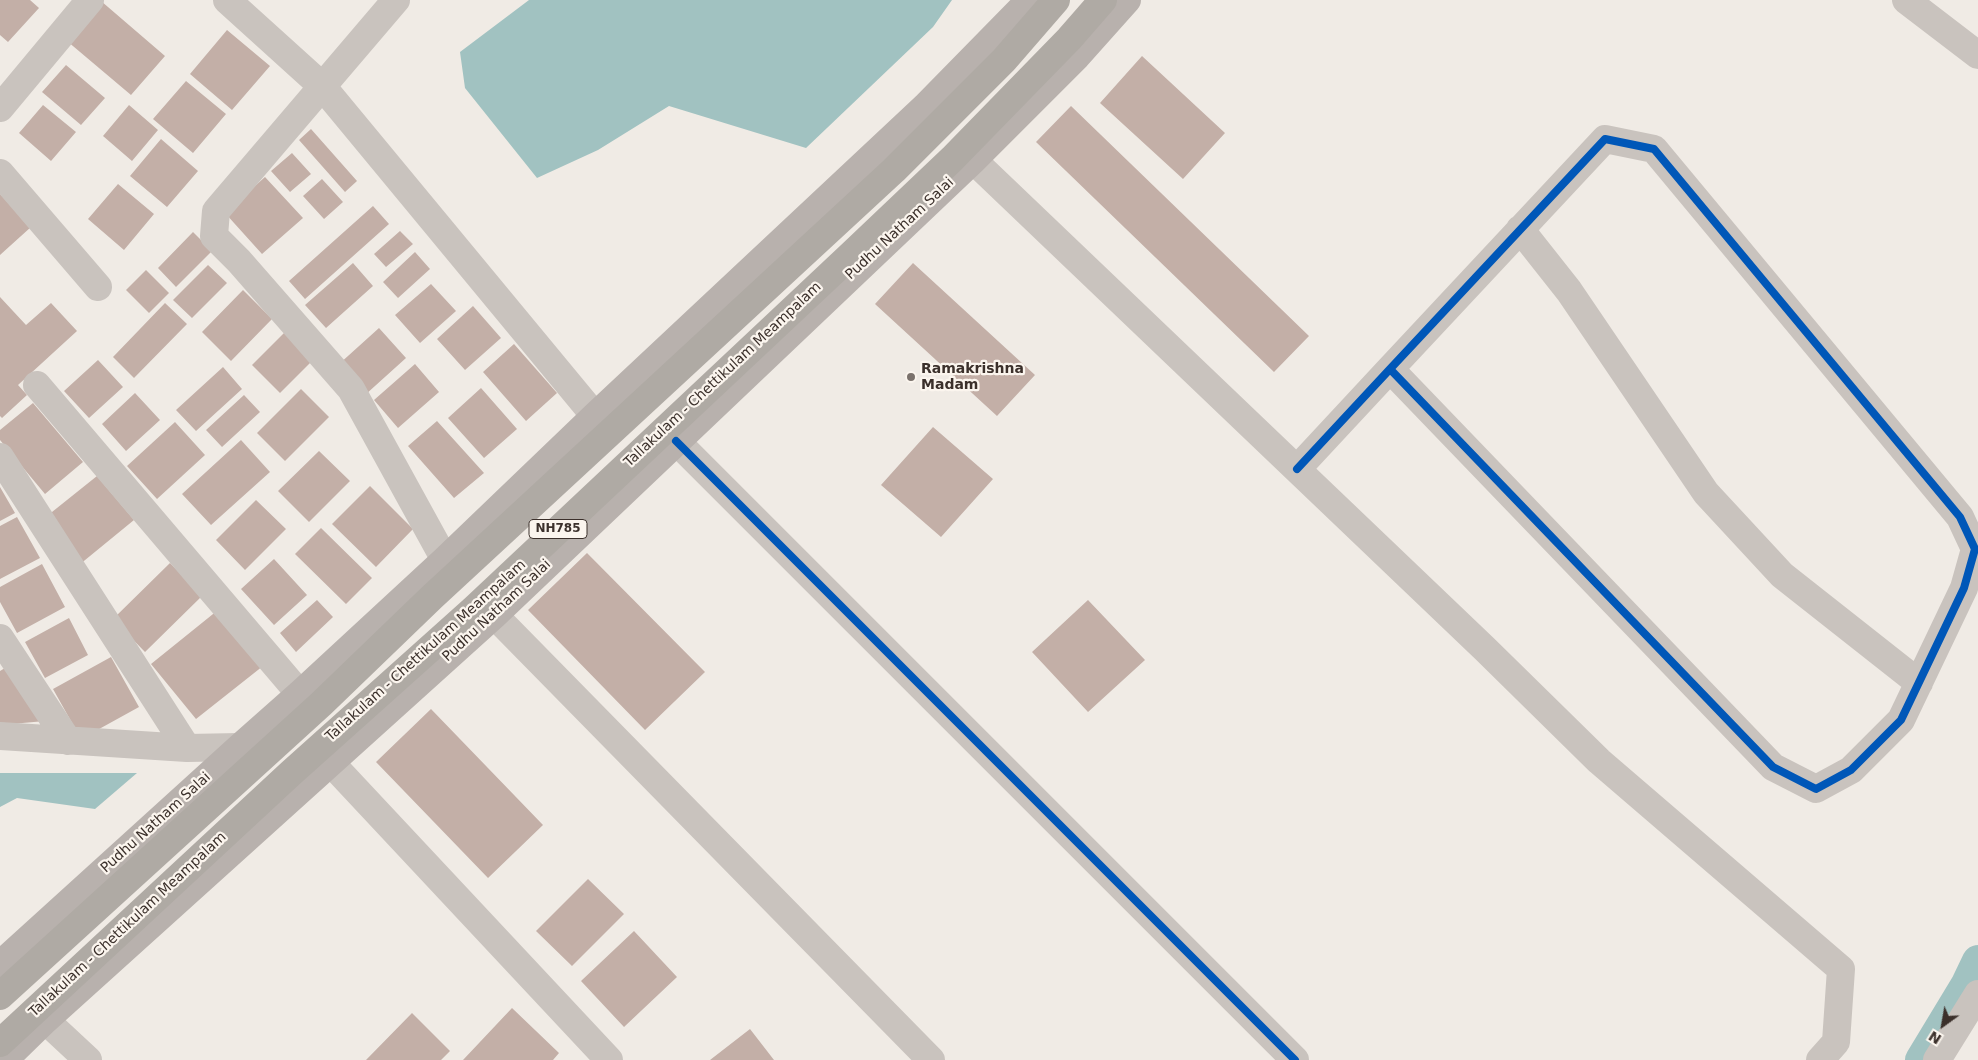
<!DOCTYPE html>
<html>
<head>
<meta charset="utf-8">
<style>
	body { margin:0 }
	#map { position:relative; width:1978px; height:1060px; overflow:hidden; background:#f0ebe5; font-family:"DejaVu Sans",sans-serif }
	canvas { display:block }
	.north { position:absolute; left:1918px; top:1000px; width:50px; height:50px; -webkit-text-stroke:4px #fbf5ee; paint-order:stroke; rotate:212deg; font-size:14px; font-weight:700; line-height:20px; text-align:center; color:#3b302b }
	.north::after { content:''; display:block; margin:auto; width:18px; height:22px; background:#3b302b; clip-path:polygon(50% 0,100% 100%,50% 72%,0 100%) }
</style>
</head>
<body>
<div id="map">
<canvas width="1978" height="1060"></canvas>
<div class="north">N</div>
</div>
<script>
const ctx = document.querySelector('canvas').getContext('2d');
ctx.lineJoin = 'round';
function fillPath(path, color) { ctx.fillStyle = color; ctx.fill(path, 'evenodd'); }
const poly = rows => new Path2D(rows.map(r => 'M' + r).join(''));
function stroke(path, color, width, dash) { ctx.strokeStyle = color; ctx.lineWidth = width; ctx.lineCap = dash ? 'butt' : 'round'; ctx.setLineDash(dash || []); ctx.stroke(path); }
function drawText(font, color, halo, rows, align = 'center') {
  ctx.font = font + ' "DejaVu Sans",sans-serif'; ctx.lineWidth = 4.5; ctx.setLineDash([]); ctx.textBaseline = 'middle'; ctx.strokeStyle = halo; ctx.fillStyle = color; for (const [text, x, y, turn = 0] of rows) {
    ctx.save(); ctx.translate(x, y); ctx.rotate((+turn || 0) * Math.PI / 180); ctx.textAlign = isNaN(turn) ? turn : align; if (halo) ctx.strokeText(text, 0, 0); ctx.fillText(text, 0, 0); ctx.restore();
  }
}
fillPath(poly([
	[529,0,952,0,933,27,806,148,669,106,598,150,537,178,465,88,460,52],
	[0,773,137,773,95,809,17,798,0,807]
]), '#a1c2c1');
stroke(poly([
	[1921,1060,1967,984,1978,961]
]), '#a1c2c1', 32);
fillPath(poly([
	[0,0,30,0,39,8,8,42,0,35],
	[101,1,165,56,131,95,67,41],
	[227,30,270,66,232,110,190,74],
	[1142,56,1225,133,1183,179,1100,103],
	[66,65,105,98,81,125,42,92],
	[186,81,226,114,193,153,153,119],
	[43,105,76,132,51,161,19,133],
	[129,105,158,130,132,161,103,136],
	[1071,106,1309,336,1274,372,1036,142],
	[311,129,357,181,345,192,299,140],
	[161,139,198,171,167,207,130,176],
	[292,153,311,174,290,192,271,171],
	[265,177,303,218,262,254,225,213],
	[322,179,343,202,324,219,303,196],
	[118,184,154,214,124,250,88,219],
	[0,194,31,227,0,255],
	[373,206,389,224,305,299,289,281],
	[400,231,413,244,386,267,374,254],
	[193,232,212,251,176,287,158,268],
	[415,252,430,269,398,298,383,282],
	[353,263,373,286,326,328,305,305],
	[913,263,1035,375,997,416,875,304],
	[208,265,227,283,192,318,173,300],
	[146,270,169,293,149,313,126,290],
	[431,284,456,311,420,343,395,315],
	[243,290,272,319,231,361,202,332],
	[0,297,26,325,51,303,77,331,18,385,27,395,2,418,0,416],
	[165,303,187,324,134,378,113,357],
	[473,306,501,338,465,370,437,339],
	[379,328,406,358,365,395,338,365],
	[288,329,316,357,280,393,252,365],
	[514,344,557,393,526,421,483,372],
	[98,360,123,387,89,418,64,391],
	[415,364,439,392,398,428,374,400],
	[223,367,242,389,196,431,176,410],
	[481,388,517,429,484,458,448,418],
	[301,389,329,417,285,461,257,433],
	[135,393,160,420,126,451,102,424],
	[244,395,260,412,222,447,206,430],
	[33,403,83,462,45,494,0,440,0,430],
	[437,421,484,473,454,498,408,446],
	[175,422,205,455,157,499,127,466],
	[933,427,993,479,941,537,881,485],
	[241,440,270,472,211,525,182,494],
	[319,451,350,481,309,522,278,491],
	[97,476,134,520,79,565,42,520],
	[370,486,413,529,376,567,332,524],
	[0,487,15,513,0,521],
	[256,500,286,529,245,570,216,540],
	[17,517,40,558,0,579,0,526],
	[321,528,372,578,346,604,295,554],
	[587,553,705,672,645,730,528,610],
	[274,559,307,595,274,625,241,589],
	[170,563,202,596,145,652,113,619],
	[42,564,65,607,17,633,0,602,0,587],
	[317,600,333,617,296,652,280,633],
	[1088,600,1145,660,1088,712,1032,652],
	[218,610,263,666,196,719,151,664],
	[69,618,88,655,45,678,25,642],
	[111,657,139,707,81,739,53,689],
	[10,665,45,721,0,725,0,671],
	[431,709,543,825,488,878,376,762],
	[588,879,624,914,572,966,536,931],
	[634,931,677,977,624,1027,581,981],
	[512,1008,559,1053,553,1060,463,1060],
	[412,1013,450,1051,441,1060,366,1060],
	[750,1029,774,1060,710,1060]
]), '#c3afa7');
stroke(poly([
	[227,0,322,86,595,416],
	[396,0,216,211,214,236,239,261,351,389,445,560],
	[1906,0,1978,55],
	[0,108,90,0],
	[973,160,1485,649,1599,761,1841,969,1836,1042,1820,1060],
	[0,173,98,287],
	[1520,229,1569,291,1706,493,1782,575,1919,683],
	[37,385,300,694],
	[676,441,1295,1060],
	[0,457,187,748],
	[1297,469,1390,369,1773,767,1816,789,1851,770,1901,720,1964,588,1975,549,1960,517,1654,149,1605,139,1390,369],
	[494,615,931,1060],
	[0,638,68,741],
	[0,736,187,748,240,747],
	[331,763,609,1060],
	[45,1020,88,1060],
	[1937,1060,1978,994]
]), '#c9c3be', 28);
stroke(poly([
	[0,965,240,747,300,694,445,560,595,416,925,107,1030,0],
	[4,1060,45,1020,494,615,973,160,1077,56,1127,0]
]), '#b8b1ad', 28);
stroke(poly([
	[0,996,321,704,432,597,894,170,1004,60,1056,0],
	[0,1043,291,773,473,610,853,253,952,159,1069,39,1103,0]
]), '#afaaa4', 28);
stroke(poly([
	[676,441,1295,1060],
	[1297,469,1390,369,1773,767,1816,789,1851,770,1901,720,1964,588,1975,549,1960,517,1654,149,1605,139,1390,369]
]), '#0057b8', 8);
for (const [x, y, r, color] of [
	[911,377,5,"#7a716c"]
]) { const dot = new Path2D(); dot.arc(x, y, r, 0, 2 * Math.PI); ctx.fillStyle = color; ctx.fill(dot); stroke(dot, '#fbf5ee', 2); }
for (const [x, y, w] of [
	[558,529,58]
]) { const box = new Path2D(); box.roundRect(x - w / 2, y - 9.5, w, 19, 4); ctx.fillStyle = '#fbf5ee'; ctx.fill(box); stroke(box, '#3b302b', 1); }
drawText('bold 12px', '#3b302b', null, [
	["NH785",558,529]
]);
drawText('14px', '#3b302b', '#fbf5ee', [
	["Pudhu Natham Salai",900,229,-43],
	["Tallakulam - Chettikulam Meampalam",723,375,-43],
	["Pudhu Natham Salai",497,611,-43],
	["Tallakulam - Chettikulam Meampalam",426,651,-42],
	["Pudhu Natham Salai",156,823,-42],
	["Tallakulam - Chettikulam Meampalam",128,925,-43]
]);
drawText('bold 14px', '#3b302b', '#fbf5ee', [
	["Ramakrishna",921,369],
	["Madam",921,385]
], 'left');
</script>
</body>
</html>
